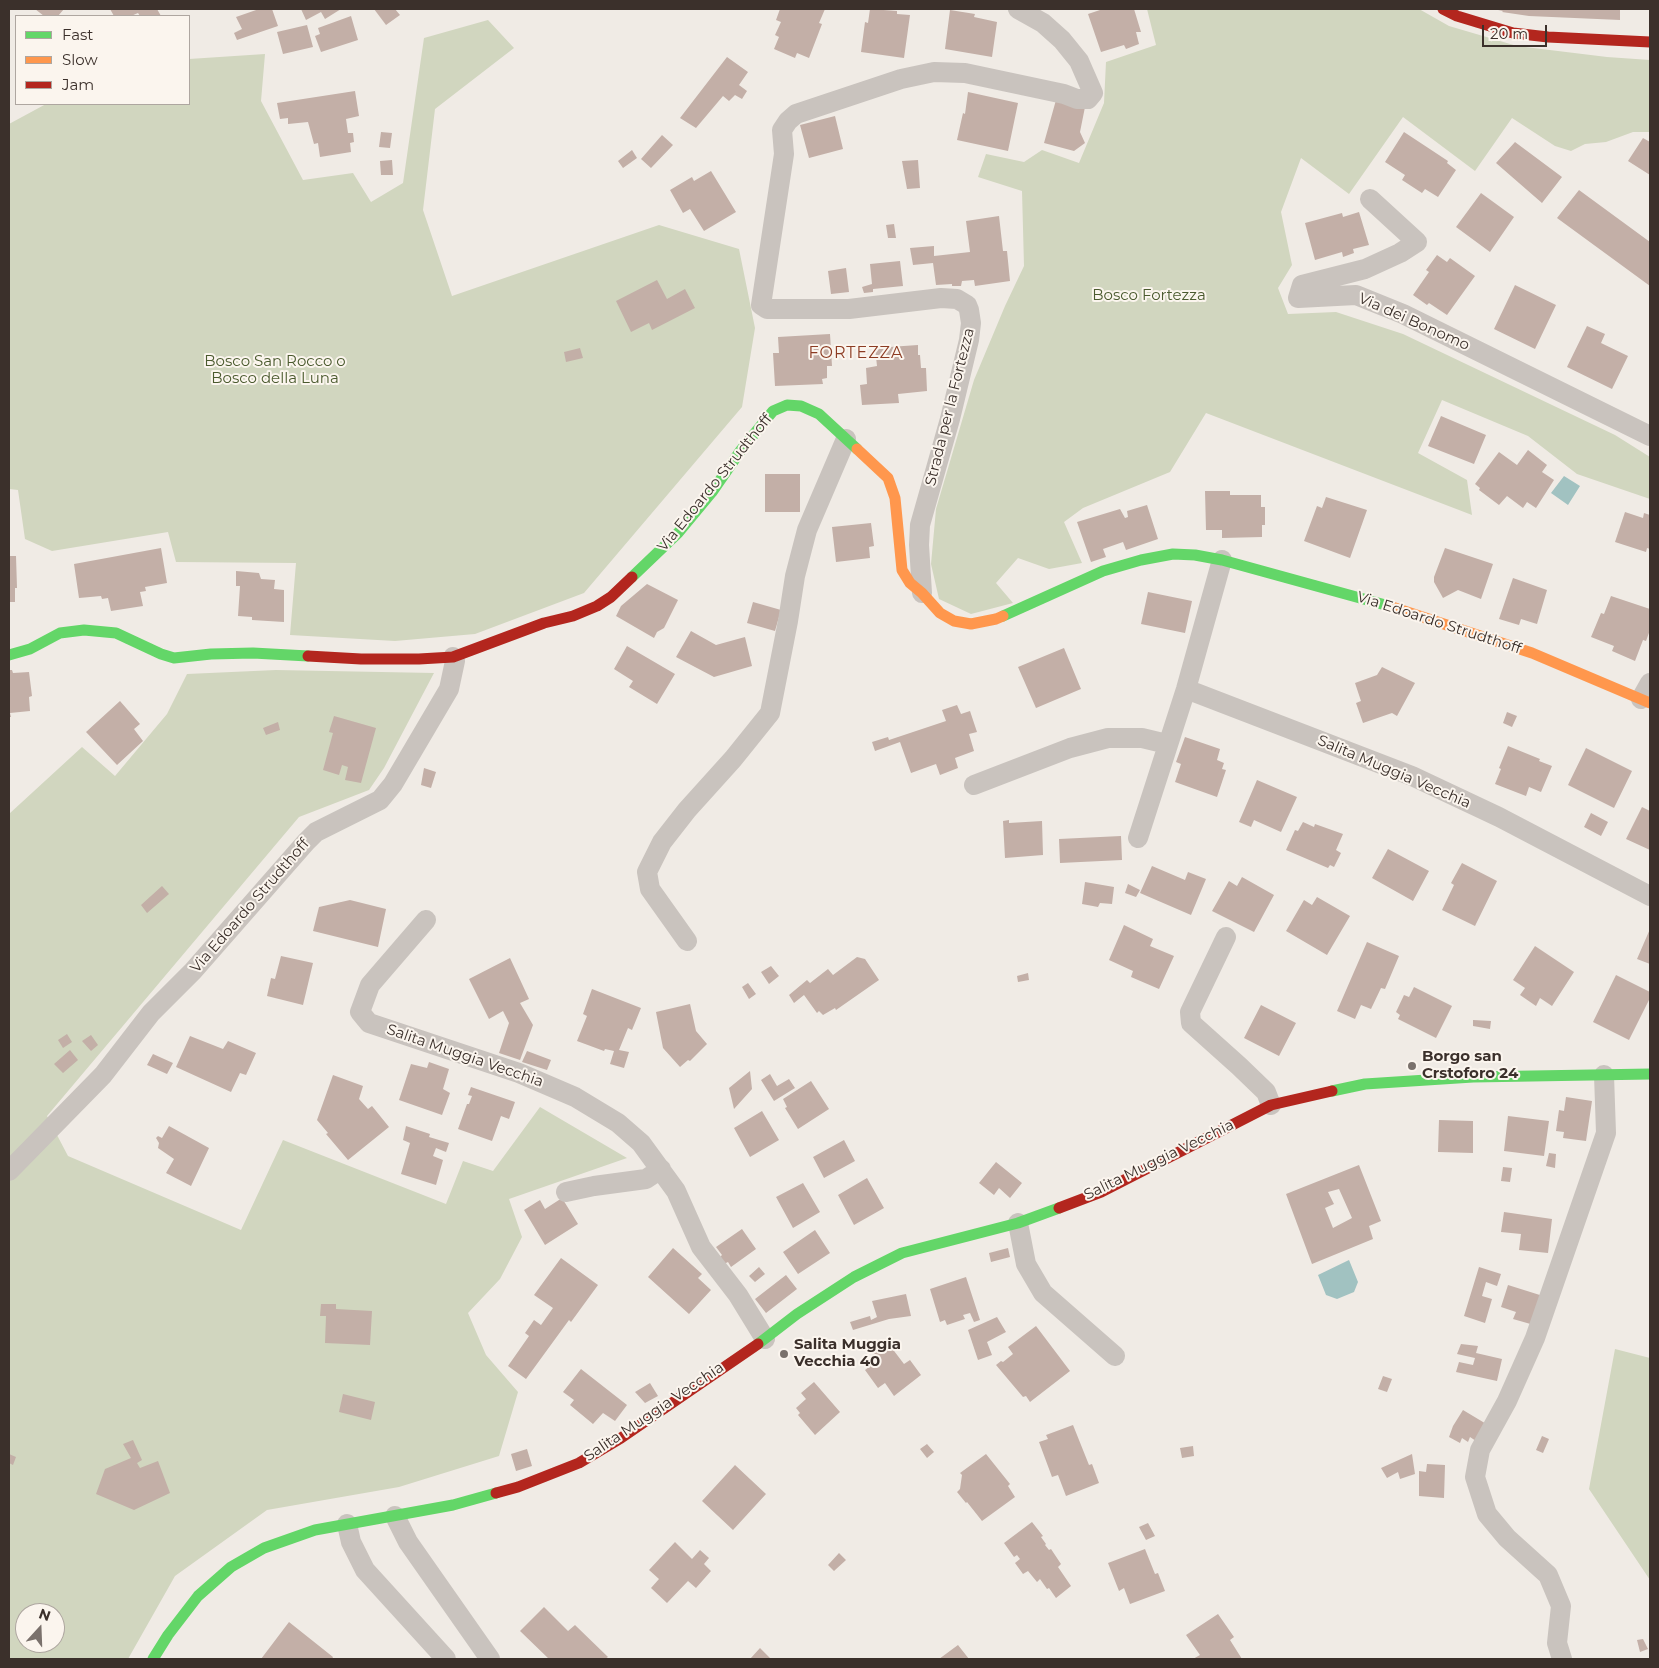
<!DOCTYPE html>
<html>
<head>
<meta charset="utf-8">
<style>
	body { margin:0 }
	#map { position:relative; width:1659px; height:1668px; overflow:hidden; background:#f0ebe5; font-family:Montserrat,sans-serif }
	canvas { display:block }
	.frame { position:absolute; inset:0; border:10px solid #3b302b; pointer-events:none }
	.legend { position:absolute; left:15px; top:15px; width:175px; height:90px; box-sizing:border-box; background:#fbf5ee; border:1px solid #aea6a0; margin:0; padding:6px 9px; list-style:none; font-size:15px; color:#3b302b }
	.legend li { display:flex; align-items:center; gap:10px; height:25px }
	.legend b { width:25px; border:1px solid #aea6a0 }
	.north { position:absolute; left:15px; top:1603px; width:50px; height:50px; box-sizing:border-box; background:#fbf5ee; border:1px solid #aea6a0; border-radius:50%; rotate:20deg; font-size:14px; font-weight:700; line-height:20px; text-align:center; color:#3b302b }
	.north::after { content:''; display:block; margin:auto; width:18px; height:22px; background:#7a716c; clip-path:polygon(50% 0,100% 100%,50% 72%,0 100%) }
	.scale { position:absolute; left:1482px; top:25px; width:65px; height:22px; box-sizing:border-box; border:2px solid #3b302b; border-top:0; padding-left:6px; font-size:15px; line-height:18px; white-space:nowrap; color:#3b302b; -webkit-text-stroke:4px #fbf5ee; paint-order:stroke }
</style>
</head>
<body>
<div id="map">
<canvas width="1659" height="1668"></canvas>
<div class="frame"></div>
<ul class="legend">
<li><b style="height:6px;background:#63d668"></b>Fast</li>
<li><b style="height:6px;background:#ff974d"></b>Slow</li>
<li><b style="height:6px;background:#b3261e"></b>Jam</li>
</ul>
<div class="north">N</div>
<div class="scale">20 m</div>
</div>
<script>
const ctx = document.querySelector('canvas').getContext('2d');
ctx.lineJoin = 'round';
function fillPath(path, color) { ctx.fillStyle = color; ctx.fill(path, 'evenodd'); }
const poly = rows => new Path2D(rows.map(r => 'M' + r).join(''));
function stroke(path, color, width, dash) { ctx.strokeStyle = color; ctx.lineWidth = width; ctx.lineCap = dash ? 'butt' : 'round'; ctx.setLineDash(dash || []); ctx.stroke(path); }
function drawText(font, color, halo, rows, align = 'center') {
  ctx.font = font + ' Montserrat,sans-serif'; ctx.lineWidth = 4; ctx.setLineDash([]); ctx.textBaseline = 'middle'; ctx.strokeStyle = halo; ctx.fillStyle = color; for (const [text, x, y, turn = 0] of rows) {
    ctx.save(); ctx.translate(x, y); ctx.rotate((+turn || 0) * Math.PI / 180); ctx.textAlign = isNaN(turn) ? turn : align; if (halo) ctx.strokeText(text, 0, 0); ctx.fillText(text, 0, 0); ctx.restore();
  }
}
fillPath(poly([
	[1147,9,1419,9,1449,26,1517,46,1607,57,1650,60,1650,132,1633,132,1606,142,1585,144,1571,151,1555,146,1512,118,1475,171,1403,117,1349,194,1301,158,1281,212,1292,265,1278,288,1288,314,1336,312,1403,334,1615,435,1650,457,1650,499,1577,474,1528,436,1442,400,1418,453,1467,480,1472,515,1206,413,1170,472,1083,508,1064,522,1082,563,1049,569,1018,558,996,583,1013,603,971,614,939,599,931,564,936,509,974,380,1005,306,1024,266,1022,191,978,177,986,154,1024,162,1042,150,1079,163,1104,103,1106,62,1156,45],
	[488,20,514,48,435,109,423,210,452,296,659,225,739,249,755,328,742,407,584,593,475,634,395,641,290,635,296,563,176,562,168,532,52,551,25,539,18,490,9,489,9,124,46,104,189,104,189,59,265,54,261,101,303,180,353,173,371,202,403,183,424,38],
	[276,670,434,673,384,768,369,790,299,817,47,1116,68,1156,241,1230,283,1140,446,1204,463,1161,493,1171,540,1107,627,1158,509,1199,522,1237,500,1279,468,1313,486,1355,518,1392,499,1456,399,1487,267,1510,175,1576,128,1659,9,1659,9,814,82,747,115,776,167,714,187,674],
	[25,1613,55,1613,55,1643,25,1643],
	[1615,1349,1650,1358,1650,1580,1589,1489]
]), '#d1d6bf');
fillPath(poly([
	[1564,476,1580,486,1568,505,1551,493],
	[1349,1260,1358,1282,1354,1292,1337,1299,1326,1295,1318,1275]
]), '#a1c2c1');
fillPath(poly([
	[35,9,64,9,58,16,44,16],
	[110,9,157,9,161,16,140,16,138,13,131,16,114,16],
	[259,9,272,9,278,26,237,40,234,33,242,29,236,17],
	[301,9,341,9,325,19,321,12,306,20],
	[374,9,395,9,400,15,386,25],
	[780,9,825,9,819,23,822,24,809,58,797,53,795,58,774,49,779,37,775,35,781,22,776,20],
	[870,9,897,11,897,14,910,15,904,58,861,52,865,22,868,23],
	[1103,9,1134,9,1141,32,1136,32,1139,44,1126,49,1124,45,1101,52,1088,14],
	[1498,9,1620,9,1620,20,1529,16,1502,12,1503,11,1498,10],
	[950,10,975,14,974,17,997,22,992,57,945,49],
	[351,16,358,40,321,52,315,36,320,34,318,28],
	[307,25,313,47,283,54,277,32],
	[727,57,748,72,739,85,747,91,742,99,735,95,729,101,723,96,696,128,680,118],
	[355,91,359,116,346,119,348,133,353,133,354,142,350,143,351,152,320,157,318,143,314,144,308,122,288,124,288,118,280,119,277,103],
	[968,92,1018,103,1008,151,957,140,963,113,965,114],
	[1056,100,1085,107,1080,132,1085,143,1074,151,1044,143],
	[835,116,843,149,809,158,800,125],
	[381,132,392,133,390,148,379,147],
	[1404,132,1448,161,1447,163,1456,170,1438,197,1425,189,1422,193,1402,180,1405,175,1385,162],
	[662,135,673,145,651,168,641,159],
	[1643,138,1650,142,1650,175,1628,161],
	[1515,142,1562,177,1542,203,1496,163],
	[632,150,637,158,623,168,618,161],
	[392,160,393,175,381,175,380,161],
	[918,160,920,188,907,189,902,161],
	[711,171,736,212,704,231,690,209,683,213,670,190,692,177,694,181],
	[1579,190,1650,242,1650,286,1557,218],
	[1481,193,1514,217,1490,252,1456,227],
	[1359,212,1369,245,1353,249,1354,253,1343,257,1342,252,1315,260,1305,223,1342,213,1343,217],
	[999,216,1003,251,1007,251,1010,281,975,286,974,280,962,281,961,286,952,286,952,284,936,285,933,263,913,265,910,248,934,246,934,256,970,252,966,221],
	[894,224,896,238,888,238,886,225],
	[1437,255,1447,262,1450,258,1475,276,1447,315,1429,303,1427,305,1413,295,1429,272,1426,270],
	[900,261,903,286,873,289,873,292,864,293,862,287,872,284,870,264],
	[846,268,849,292,831,294,828,271],
	[657,280,667,299,685,289,695,308,652,330,649,323,631,332,616,301],
	[1515,285,1556,305,1535,349,1494,329],
	[1587,326,1605,334,1601,343,1628,356,1612,389,1567,367],
	[830,334,832,366,827,366,827,378,822,379,823,384,775,386,773,353,779,353,778,337],
	[918,345,918,355,920,355,921,368,926,368,927,391,898,394,899,403,862,405,860,385,867,384,866,368,877,366,875,348],
	[580,348,583,358,566,362,564,352],
	[1441,416,1486,435,1474,464,1428,446],
	[1528,450,1547,465,1542,472,1554,480,1536,508,1527,502,1523,508,1507,496,1499,505,1479,490,1480,488,1475,484,1499,452,1517,465],
	[765,474,800,474,800,512,765,512],
	[1205,491,1230,491,1230,495,1261,495,1261,507,1265,507,1265,525,1262,525,1262,537,1222,538,1222,530,1206,530],
	[1326,497,1367,510,1350,558,1304,541,1317,506,1322,508],
	[1147,505,1158,539,1126,550,1123,542,1103,549,1106,557,1091,562,1077,522,1120,509,1125,518,1128,517,1127,511],
	[1625,512,1643,518,1644,513,1650,515,1650,549,1647,548,1646,552,1615,542],
	[871,523,874,546,869,547,870,558,836,562,832,527],
	[161,548,167,583,145,587,146,591,140,592,143,606,111,611,108,598,102,599,101,596,79,598,74,564],
	[1445,548,1493,564,1481,599,1458,590,1443,598,1434,582,1434,577],
	[9,556,16,556,17,588,15,588,15,602,9,602],
	[236,571,259,573,261,579,275,580,274,589,284,590,284,622,252,620,252,617,238,616,240,586,236,586],
	[1513,578,1547,590,1537,624,1521,619,1519,625,1499,619],
	[647,584,678,600,664,628,657,632,654,638,616,616,621,606],
	[1148,592,1192,601,1185,633,1141,624],
	[1611,596,1650,609,1650,630,1646,641,1643,640,1635,661,1612,651,1614,646,1591,637,1601,613,1604,614],
	[753,602,781,610,775,631,747,623],
	[691,631,716,645,745,637,752,666,714,677,676,657],
	[627,646,675,674,657,704,629,687,633,681,614,669],
	[1064,648,1081,689,1036,708,1018,667],
	[1382,667,1415,683,1397,716,1392,713,1363,723,1356,703,1361,701,1355,683,1377,675],
	[9,670,12,670,13,673,29,672,32,696,29,697,30,711,10,713,11,717,9,717],
	[120,701,140,724,134,729,143,741,117,765,86,732],
	[957,705,961,714,970,711,977,732,969,734,974,751,955,758,958,768,940,775,936,764,911,773,900,742,875,751,872,742,888,737,889,740,946,721,942,710],
	[1507,712,1517,716,1512,727,1503,723],
	[334,716,376,728,361,783,345,780,348,767,342,765,339,775,323,770,333,733,329,732],
	[278,722,280,730,266,735,263,728],
	[1185,737,1220,749,1217,760,1224,763,1222,769,1226,770,1217,797,1175,782,1181,764,1176,762],
	[1508,746,1540,759,1539,761,1552,766,1541,792,1529,787,1526,796,1495,784,1501,769,1499,768],
	[1586,748,1632,771,1614,808,1568,785],
	[424,768,436,772,431,788,421,785],
	[1257,780,1297,797,1281,832,1254,820,1251,827,1239,822],
	[1642,807,1650,811,1650,850,1626,839],
	[1591,813,1608,822,1601,836,1584,827],
	[1009,820,1009,823,1042,821,1043,855,1005,858,1003,821],
	[1303,822,1314,827,1315,824,1343,834,1336,850,1341,853,1334,867,1330,865,1328,868,1286,850,1295,830,1298,831],
	[1121,836,1122,860,1060,863,1059,839],
	[1388,849,1429,871,1413,901,1372,878],
	[1462,863,1497,881,1475,926,1442,910,1454,885,1451,883],
	[1152,866,1185,880,1188,872,1206,879,1191,915,1140,893],
	[1242,877,1274,895,1254,932,1212,911,1229,881,1237,886],
	[1085,882,1114,887,1112,904,1100,903,1098,907,1082,904],
	[1128,884,1140,890,1136,897,1125,893],
	[162,886,169,894,147,913,141,905],
	[1317,897,1350,916,1327,955,1286,931,1304,900,1312,905],
	[350,900,386,909,378,947,313,931,319,907],
	[1124,925,1153,939,1150,946,1174,956,1159,989,1131,977,1133,971,1109,960],
	[1650,929,1650,964,1637,959],
	[1367,942,1399,956,1385,989,1381,988,1371,1009,1361,1005,1355,1019,1337,1011],
	[1535,946,1574,972,1552,1006,1540,998,1536,1006,1520,995,1525,988,1513,980],
	[281,956,313,963,303,1005,267,996,271,978,275,979],
	[857,957,865,959,879,980,836,1010,835,1008,823,1015,819,1011,817,1013,804,995,794,1003,789,995,807,980,810,983,828,969,833,975],
	[510,958,529,999,520,1003,533,1025,520,1060,499,1053,509,1023,503,1011,489,1019,469,979],
	[771,966,779,976,769,984,761,972],
	[1028,973,1029,980,1018,982,1017,976],
	[1616,975,1650,992,1650,998,1629,1040,1593,1022],
	[748,983,756,994,749,999,742,987],
	[1414,987,1452,1006,1436,1038,1398,1019,1400,1015,1396,1012,1404,995,1409,997],
	[592,989,641,1008,632,1030,628,1028,619,1050,629,1052,624,1068,610,1064,614,1051,605,1049,604,1051,577,1041,587,1016,583,1014],
	[690,1004,696,1031,707,1044,690,1061,688,1060,680,1067,663,1048,656,1012],
	[1261,1005,1296,1023,1279,1056,1244,1038],
	[1473,1020,1491,1021,1490,1029,1473,1026],
	[67,1034,72,1042,63,1048,58,1040],
	[91,1035,98,1045,91,1051,82,1041],
	[190,1036,223,1049,228,1041,256,1053,246,1075,240,1073,231,1092,176,1067],
	[70,1050,78,1060,63,1073,54,1064],
	[527,1051,551,1060,547,1070,522,1062],
	[153,1054,173,1063,167,1074,147,1065],
	[429,1062,449,1069,443,1089,450,1093,442,1115,399,1100,411,1064,427,1068],
	[750,1071,752,1089,734,1109,729,1088],
	[770,1074,777,1086,789,1079,795,1088,774,1101,761,1080],
	[333,1075,363,1086,359,1099,368,1109,372,1106,389,1127,348,1160,326,1134,328,1133,317,1120],
	[811,1081,829,1109,798,1129,785,1108,787,1107,783,1099],
	[471,1087,515,1102,509,1119,501,1116,492,1141,458,1129,467,1104,469,1104,472,1096,468,1095],
	[1566,1097,1592,1101,1586,1141,1563,1138,1564,1132,1556,1131,1559,1110,1564,1111],
	[762,1111,779,1140,750,1157,734,1128],
	[1508,1116,1549,1121,1544,1156,1504,1151],
	[1439,1120,1473,1121,1473,1153,1438,1152],
	[169,1126,209,1148,191,1186,166,1173,174,1159,158,1148,159,1143,156,1138,158,1136,162,1138],
	[406,1126,430,1134,429,1137,449,1143,446,1152,436,1148,433,1156,443,1160,436,1185,401,1174,410,1143,403,1140],
	[844,1140,855,1161,824,1178,813,1157],
	[1549,1153,1556,1154,1555,1168,1546,1166],
	[996,1162,1022,1183,1010,1198,999,1188,994,1195,979,1183],
	[1359,1165,1381,1221,1369,1226,1373,1239,1312,1264,1286,1194],
	[1339,1189,1352,1218,1333,1228,1325,1208,1334,1204,1328,1192],
	[1503,1167,1512,1168,1510,1182,1501,1181],
	[867,1178,884,1208,854,1225,838,1195],
	[803,1183,820,1212,793,1228,776,1197],
	[562,1198,578,1224,545,1245,524,1210,540,1200,545,1209],
	[1504,1212,1552,1219,1548,1253,1519,1250,1521,1234,1501,1232],
	[742,1229,756,1249,731,1267,728,1262,724,1264,719,1258,722,1255,716,1247],
	[815,1230,830,1253,798,1274,783,1252],
	[673,1248,702,1274,698,1278,711,1290,689,1314,648,1277],
	[1008,1248,1010,1257,991,1262,989,1253],
	[561,1258,598,1285,571,1322,569,1320,526,1379,508,1366,529,1336,525,1333,534,1320,541,1325,553,1308,534,1295],
	[759,1267,765,1274,755,1282,749,1276],
	[1479,1267,1501,1274,1497,1286,1486,1282,1482,1296,1492,1299,1485,1323,1464,1316],
	[786,1275,797,1289,766,1313,755,1299],
	[966,1277,980,1320,974,1322,970,1313,963,1315,965,1319,947,1325,945,1320,940,1322,930,1289],
	[1508,1285,1543,1296,1534,1325,1513,1319,1516,1312,1501,1307],
	[906,1294,911,1316,889,1319,853,1330,850,1322,870,1316,871,1320,877,1317,872,1301],
	[321,1304,336,1304,336,1309,372,1311,370,1345,325,1343,326,1316,320,1316],
	[997,1317,1006,1332,987,1342,992,1355,978,1360,968,1330],
	[1036,1326,1070,1371,1030,1402,1026,1396,1023,1397,996,1365,1001,1361,1003,1362,1013,1354,1008,1347],
	[888,1343,904,1364,910,1360,921,1375,894,1396,885,1383,878,1388,865,1370,876,1362,871,1356],
	[1461,1344,1478,1346,1476,1353,1502,1359,1497,1381,1456,1372,1459,1362,1473,1365,1475,1358,1457,1354],
	[581,1369,627,1405,615,1421,603,1413,593,1424,570,1405,574,1400,563,1392],
	[1383,1376,1392,1379,1387,1392,1378,1389],
	[814,1382,840,1412,815,1435,798,1415,800,1413,796,1408,806,1399,801,1393],
	[650,1383,658,1396,645,1403,635,1392],
	[343,1394,375,1402,371,1420,339,1412],
	[1463,1410,1488,1425,1479,1443,1470,1437,1468,1442,1462,1438,1460,1443,1449,1437,1453,1426],
	[1073,1425,1089,1465,1092,1464,1099,1483,1066,1496,1058,1475,1052,1477,1039,1442,1048,1439,1046,1435],
	[1542,1436,1549,1439,1543,1453,1536,1450],
	[133,1440,142,1460,137,1463,140,1468,158,1461,170,1493,134,1510,96,1494,105,1469,131,1458,123,1444],
	[927,1444,934,1452,927,1458,920,1449],
	[1193,1446,1194,1456,1182,1458,1180,1448],
	[527,1449,532,1466,516,1471,511,1454],
	[9,1454,16,1457,13,1465,9,1463],
	[986,1454,1010,1484,1008,1486,1015,1497,982,1521,967,1502,966,1503,957,1492,960,1489,962,1475,960,1473],
	[1412,1454,1415,1474,1400,1479,1398,1472,1387,1478,1381,1468],
	[1427,1464,1445,1465,1444,1498,1419,1496,1419,1471,1426,1472],
	[735,1465,766,1494,733,1530,702,1501],
	[1032,1522,1043,1536,1041,1537,1046,1544,1045,1545,1049,1550,1051,1549,1061,1564,1058,1567,1071,1586,1056,1598,1049,1588,1047,1589,1040,1579,1037,1582,1028,1571,1023,1574,1015,1563,1020,1559,1017,1555,1014,1557,1004,1543],
	[1148,1523,1155,1536,1146,1540,1139,1527],
	[675,1542,692,1559,700,1550,709,1558,704,1564,711,1571,696,1588,688,1581,667,1603,651,1588,659,1579,649,1570],
	[1145,1549,1155,1574,1158,1573,1165,1591,1130,1604,1124,1588,1119,1591,1108,1563],
	[839,1553,846,1560,834,1571,828,1565],
	[544,1607,568,1631,575,1625,608,1657,605,1659,549,1659,520,1631],
	[1218,1614,1234,1637,1230,1640,1242,1659,1193,1659,1200,1655,1186,1635],
	[289,1622,333,1657,332,1659,261,1659],
	[1643,1639,1648,1649,1640,1652,1637,1640],
	[958,1645,969,1659,939,1659],
	[760,1648,771,1659,750,1659]
]), '#c3afa7');
stroke(poly([
	[1370,199,1417,242,1400,253,1365,269,1302,285,1298,298,1356,295,1403,314,1650,436],
	[922,593,919,545,920,525,950,419,969,340,971,323,969,310,967,305,957,299,941,298,849,309,767,309,761,305,784,154,782,130,788,121,796,114,901,79,934,72,965,73,1064,94,1077,99,1088,99,1093,93,1079,61,1062,40,1043,23,1018,9],
	[1186,689,1412,776,1499,817,1650,896],
	[1641,699,1650,683],
	[974,785,1070,748,1108,738,1142,738,1167,744],
	[1138,838,1186,689,1222,560],
	[426,920,370,985,360,1012,369,1023,519,1073,575,1097,618,1123,641,1143,676,1191,701,1247,738,1295,765,1339],
	[1226,937,1190,1012,1191,1023,1239,1066,1266,1092,1271,1105],
	[687,941,650,889,647,872,662,842,687,810,733,759,770,713,788,621,795,576,807,530,846,439],
	[9,1171,103,1075,151,1013,193,971,306,842,316,832,380,800,393,784,449,689,455,661,453,657],
	[566,1192,594,1186,646,1179,661,1169],
	[1018,1223,1026,1264,1043,1293,1115,1356],
	[395,1516,408,1542,490,1659],
	[347,1524,351,1542,365,1570,446,1659],
	[1562,1659,1557,1643,1561,1606,1548,1575,1507,1538,1487,1514,1475,1477,1480,1450,1507,1401,1535,1338,1606,1133,1604,1075]
]), '#c9c3be', 20);
stroke(poly([
	[632,577,678,533,712,492,741,450,773,411,787,405,801,406,819,414,857,449],
	[1003,616,1103,571,1141,560,1173,554,1195,555,1222,560,1389,606],
	[9,655,30,649,60,633,84,630,116,633,161,654,174,658,211,654,253,653,308,656],
	[1332,1091,1365,1084,1473,1077,1650,1074],
	[758,1344,797,1314,854,1277,902,1253,1018,1223,1059,1208],
	[153,1659,168,1635,198,1596,231,1567,264,1548,315,1530,453,1505,496,1493]
]), '#63d668', 11);
stroke(poly([
	[857,449,888,478,895,498,902,570,910,583,922,593,940,613,954,621,971,624,996,619,1003,616],
	[1389,606,1532,653,1650,703]
]), '#ff974d', 11);
stroke(poly([
	[1443,9,1457,16,1513,33,1548,37,1650,42],
	[308,656,361,659,419,659,453,657,544,623,573,616,597,606,611,597,632,577],
	[1059,1208,1101,1192,1271,1105,1332,1091],
	[496,1493,518,1487,579,1463,621,1438,758,1344]
]), '#b3261e', 11);
for (const [x, y, r, color] of [
	[1412,1066,5,"#7a716c"],
	[784,1354,5,"#7a716c"]
]) { const dot = new Path2D(); dot.arc(x, y, r, 0, 2 * Math.PI); ctx.fillStyle = color; ctx.fill(dot); stroke(dot, '#fbf5ee', 2); }
drawText('15px', '#4a5a2e', '#fbf5ee', [
	["Bosco Fortezza",1149,296],
	["Bosco San Rocco o",275,362],
	["Bosco della Luna",275,379]
]);
drawText('15px', '#3b302b', '#fbf5ee', [
	["Via dei Bonomo",1414,322,24],
	["Strada per la Fortezza",950,407,-76],
	["Via Edoardo Strudthoff",715,483,-51],
	["Via Edoardo Strudthoff",1439,623,18],
	["Salita Muggia Vecchia",1394,772,23],
	["Via Edoardo Strudthoff",250,906,-49],
	["Salita Muggia Vecchia",465,1056,19],
	["Salita Muggia Vecchia",1159,1160,-26],
	["Salita Muggia Vecchia",654,1412,-34]
]);
drawText('bold 15px', '#3b302b', '#fbf5ee', [
	["Borgo san",1422,1057],
	["Crstoforo 24",1422,1074],
	["Salita Muggia",794,1345],
	["Vecchia 40",794,1362]
], 'left');
ctx.letterSpacing = '1px';
drawText('16px', '#8c3b22', '#fbf5ee', [
	["FORTEZZA",856,353]
]);
ctx.letterSpacing = '0px';
</script>
</body>
</html>
